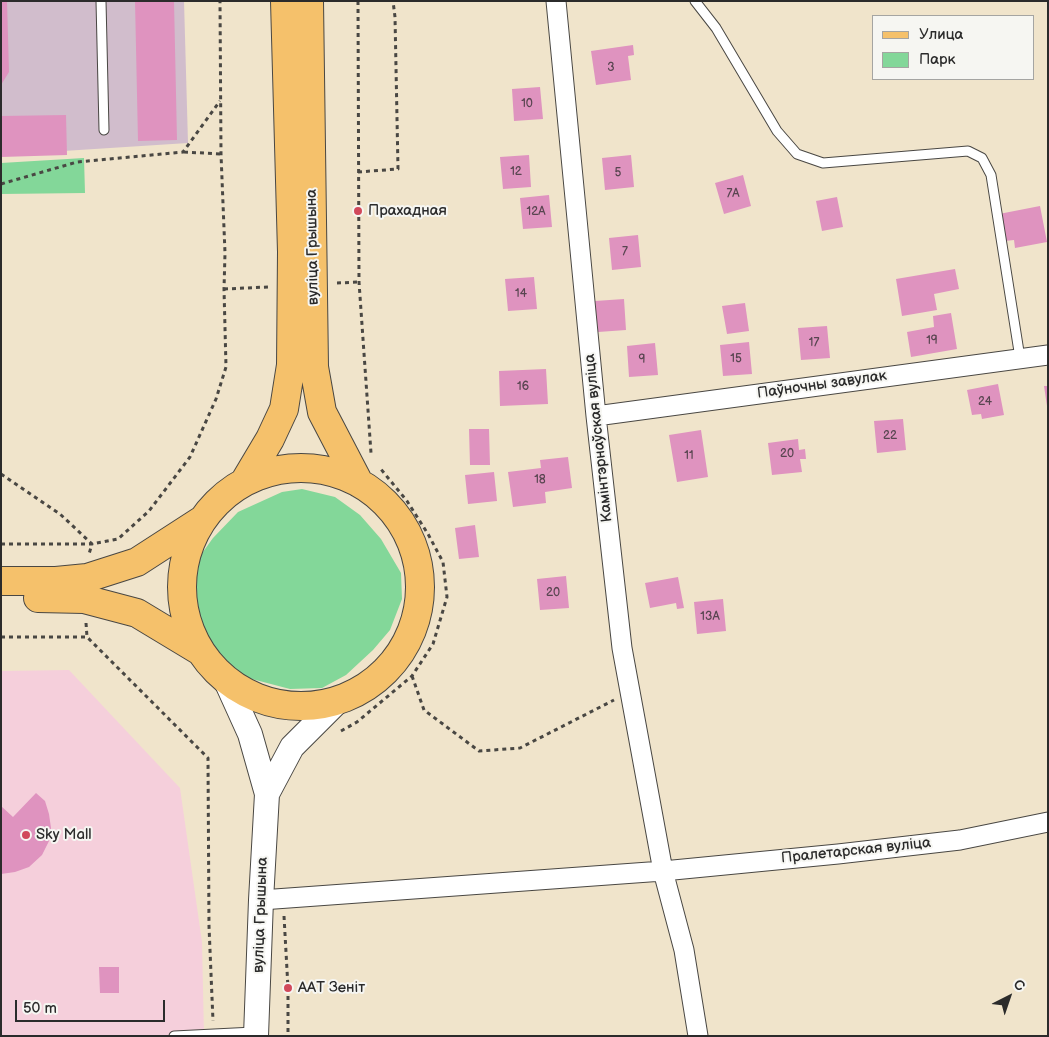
<!DOCTYPE html>
<html>
<head>
<meta charset="utf-8">
<style>
	body { margin:0 }
	#map { position:relative; width:1049px; height:1037px; overflow:hidden; background:#f0e4cb; font-family:"Balsamiq Sans",sans-serif }
	canvas { display:block }
	.frame { position:absolute; inset:0; border:2px solid #2b2b2b; pointer-events:none }
	.legend { position:absolute; left:872px; top:15px; width:162px; height:65px; box-sizing:border-box; background:#f6f6f2; border:1px solid #a5a5a2; margin:0; padding:6px 9px; list-style:none; font-size:15px; color:#2b2b2b }
	.legend li { display:flex; align-items:center; gap:10px; height:25px }
	.legend b { width:25px; border:1px solid #a5a5a2 }
	.north { position:absolute; left:984px; top:972px; width:50px; height:50px; -webkit-text-stroke:4px #f6f6f2; paint-order:stroke; rotate:41deg; font-size:14px; font-weight:700; line-height:20px; text-align:center; color:#2b2b2b }
	.north::after { content:''; display:block; margin:auto; width:18px; height:22px; background:#2b2b2b; clip-path:polygon(50% 0,100% 100%,50% 72%,0 100%) }
	.scale { position:absolute; left:15px; top:1000px; width:150px; height:22px; box-sizing:border-box; border:2px solid #2b2b2b; border-top:0; padding-left:6px; font-size:15px; line-height:18px; white-space:nowrap; color:#2b2b2b; -webkit-text-stroke:4px #f6f6f2; paint-order:stroke }
</style>
</head>
<body>
<div id="map">
<canvas width="1049" height="1037"></canvas>
<div class="frame"></div>
<ul class="legend">
<li><b style="height:6px;background:#f5c16b"></b>Улица</li>
<li><b style="height:14px;background:#83d799"></b>Парк</li>
</ul>
<div class="north">С</div>
<div class="scale">50 m</div>
</div>
<script>
const ctx = document.querySelector('canvas').getContext('2d');
ctx.lineJoin = 'round';
function fillPath(path, color) { ctx.fillStyle = color; ctx.fill(path, 'evenodd'); }
const poly = rows => new Path2D(rows.map(r => 'M' + r).join(''));
function stroke(path, color, width, dash) { ctx.strokeStyle = color; ctx.lineWidth = width; ctx.lineCap = dash ? 'butt' : 'round'; ctx.setLineDash(dash || []); ctx.stroke(path); }
function drawText(font, color, halo, rows, align = 'center') {
  ctx.font = font + ' "Balsamiq Sans",sans-serif'; ctx.lineWidth = 4; ctx.setLineDash([]); ctx.textBaseline = 'middle'; ctx.strokeStyle = halo; ctx.fillStyle = color; for (const [text, x, y, turn = 0] of rows) {
    ctx.save(); ctx.translate(x, y); ctx.rotate((+turn || 0) * Math.PI / 180); ctx.textAlign = isNaN(turn) ? turn : align; if (halo) ctx.strokeText(text, 0, 0); ctx.fillText(text, 0, 0); ctx.restore();
  }
}
fillPath(poly([
	[69,670,180,788,202,942,204,1036,1,1036,1,671]
]), '#f5cfdb');
fillPath(poly([
	[1,1,184,1,188,143,1,155]
]), '#d1bdcc');
fillPath(poly([
	[84,158,85,193,1,194,1,163],
	[302,489,335,497,360,515,381,539,401,573,402,599,390,630,373,650,346,675,322,688,290,689,248,678,216,656,196,625,189,593,195,563,213,538,238,512,282,492]
]), '#83d799');
fillPath(poly([
	[1,1,7,1,9,72,1,85],
	[135,1,174,1,177,140,138,141],
	[633,45,634,55,628,56,631,80,596,85,591,51],
	[540,87,543,119,514,121,512,89],
	[66,115,67,155,1,157,1,116],
	[529,155,531,187,503,189,500,157],
	[631,155,634,187,605,190,602,158],
	[743,175,751,206,724,214,715,183],
	[549,195,552,227,523,229,520,198],
	[837,197,843,227,822,231,816,201],
	[1040,206,1047,242,1015,248,1014,240,1005,241,999,214],
	[638,235,641,267,612,270,609,238],
	[955,269,959,289,934,294,937,310,902,316,896,279],
	[534,277,537,309,508,311,505,279],
	[624,299,626,330,598,332,595,301],
	[745,303,749,331,727,334,722,306],
	[951,313,957,349,911,357,907,332,934,327,933,316],
	[827,326,830,358,801,360,798,328],
	[749,342,752,374,723,376,720,345],
	[655,343,658,375,629,377,627,346],
	[546,369,548,404,500,406,499,371],
	[998,384,1004,415,982,419,981,414,972,415,967,390],
	[1044,386,1048,386,1048,406,1047,406],
	[903,419,906,450,877,453,874,421],
	[469,429,489,429,490,465,470,465],
	[701,430,708,477,677,482,669,435],
	[798,439,799,450,805,449,806,459,800,459,802,472,772,475,768,443],
	[568,457,572,488,545,492,546,503,513,507,508,472,541,468,540,460],
	[494,472,497,501,468,504,465,475],
	[475,525,479,557,459,559,455,528],
	[566,576,569,608,540,610,537,579],
	[678,577,684,608,677,609,676,603,650,608,645,583],
	[723,599,726,631,697,634,694,602],
	[36,793,45,801,49,814,51,828,49,841,42,855,29,867,15,872,1,874,1,806,13,817],
	[99,967,119,967,119,993,100,993]
]), '#df93bf');
const service = poly([
	[101,1,104,130],
	[695,1,716,28,777,131,797,154,823,163,968,151,982,158,991,175,1020,358],
	[174,1036,254,1032]
]);
const minor = poly([
	[556,1,596,416,622,648,663,871,684,950,698,1036],
	[596,416,1048,355],
	[261,900,663,871,838,854,960,840,1048,822]
]);
const tertiary = poly([
	[226,681,250,734,267,794,261,900,256,1036],
	[267,794,292,747,338,701]
]);
const primary = poly([
	[309,1,314,367,322,412,359,483],
	'182 587a119 119 0 1 1 238 0a119 119 0 1 1-238 0Z',
	[245,481,270,439,284,409,291,365,292,252,285,1],
	[1,581,56,581,87,578,137,562,202,520],
	[38,598,84,599,137,613,200,651]
]);
stroke(service, '#494743', 11);
stroke(minor, '#494743', 21);
stroke(tertiary, '#494743', 26);
stroke(primary, '#494743', 30);
stroke(poly([
	[358,1,359,282,371,453],
	[184,152,221,154],
	[358,172,398,169,395,17,393,1],
	[1,184,77,162,183,152,220,101],
	[337,283,359,282],
	[224,289,268,287],
	[1,474,60,514,92,544,89,554],
	[1,544,92,544,118,539,149,511,190,457,216,399,226,367,224,289,225,253,221,154,220,1],
	[86,623,87,637],
	[1,637,87,637,208,758,209,926,213,1021],
	[412,676,424,710,479,751,520,748,614,700],
	[341,731,357,722,412,676,433,644,447,597,443,562,428,534,407,501,380,468],
	[284,916,288,988,288,1036]
]), '#494743', 3, [4, 4]);
stroke(service, '#fff', 9);
stroke(minor, '#fff', 19);
stroke(tertiary, '#fff', 24);
stroke(primary, '#f5c16b', 28);
for (const [x, y, r, color] of [
	[358,211,5,"#d1495b"],
	[26,835,5,"#d1495b"],
	[288,988,5,"#d1495b"]
]) { const dot = new Path2D(); dot.arc(x, y, r, 0, 2 * Math.PI); ctx.fillStyle = color; ctx.fill(dot); stroke(dot, '#f6f6f2', 2); }
drawText('12px', '#584550', null, [
	["3",611,68],
	["10",527,104],
	["12",516,172],
	["5",618,173],
	["7А",733,194],
	["12А",536,212],
	["7",625,252],
	["14",521,294],
	["19",932,341],
	["17",814,343],
	["15",736,359],
	["9",642,360],
	["16",523,387],
	["24",985,402],
	["22",890,436],
	["20",787,454],
	["11",689,456],
	["18",540,480],
	["20",553,593],
	["13А",710,617]
]);
drawText('15px', '#2b2b2b', '#f6f6f2', [
	["Прахадная",368,211],
	["Sky Mall",36,835],
	["ААТ Зеніт",298,988]
], 'left');
drawText('15px', '#2b2b2b', '#f6f6f2', [
	["вуліца Грышына",313,247,-91],
	["Паўночны завулак",822,385,-8],
	["Камінтэрнаўская вуліца",599,438,-96],
	["Пралетарская вуліца",856,851,-6],
	["вуліца Грышына",261,915,-88]
]);
</script>
</body>
</html>
